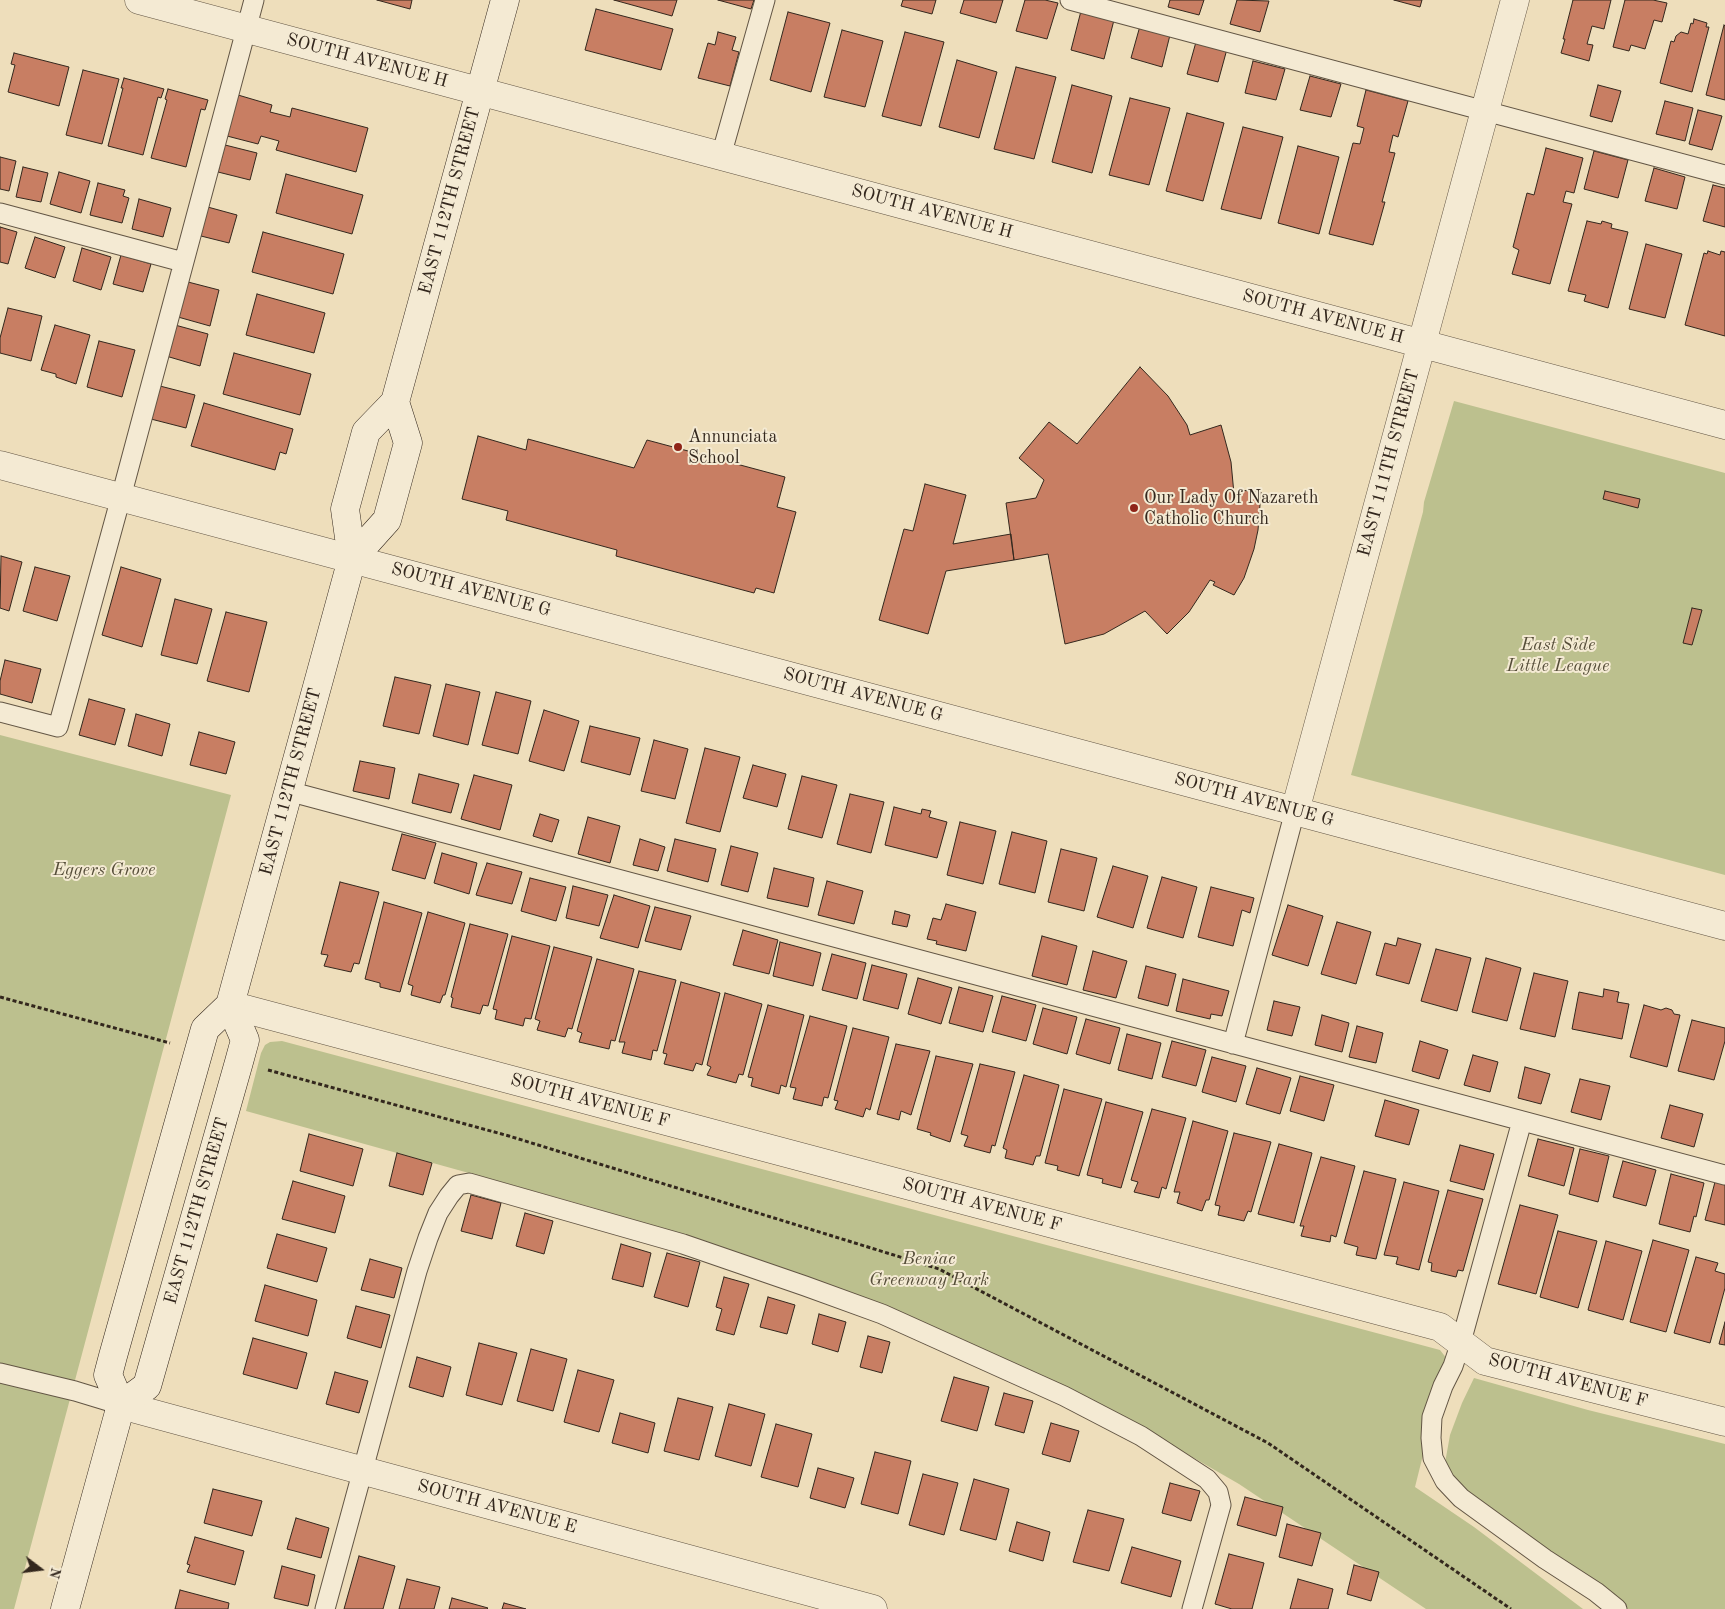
<!DOCTYPE html>
<html>
<head>
<meta charset="utf-8">
<style>
	body { margin:0 }
	#map { position:relative; width:1725px; height:1609px; overflow:hidden; background:#eedebb; font-family:"Old Standard TT",serif }
	canvas { display:block }
	.north { position:absolute; left:15px; top:1544px; width:50px; height:50px; -webkit-text-stroke:4px #f4ead3; paint-order:stroke; rotate:105deg; font-size:14px; font-weight:700; line-height:20px; text-align:center; color:#33271d }
	.north::after { content:''; display:block; margin:auto; width:18px; height:22px; background:#33271d; clip-path:polygon(50% 0,100% 100%,50% 72%,0 100%) }
</style>
</head>
<body>
<div id="map">
<canvas width="1725" height="1609"></canvas>
<div class="north">N</div>
</div>
<script>
const ctx = document.querySelector('canvas').getContext('2d');
ctx.lineJoin = 'round';
function fillPath(path, color) { ctx.fillStyle = color; ctx.fill(path, 'evenodd'); }
const poly = rows => new Path2D(rows.map(r => 'M' + r).join(''));
function stroke(path, color, width, dash) { ctx.strokeStyle = color; ctx.lineWidth = width; ctx.lineCap = dash ? 'butt' : 'round'; ctx.setLineDash(dash || []); ctx.stroke(path); }
function drawText(font, color, halo, rows, align = 'center') {
  ctx.font = font + ' "Old Standard TT",serif'; ctx.lineWidth = 4; ctx.setLineDash([]); ctx.textBaseline = 'middle'; ctx.strokeStyle = halo; ctx.fillStyle = color; for (const [text, x, y, turn = 0] of rows) {
    ctx.save(); ctx.translate(x, y); ctx.rotate((+turn || 0) * Math.PI / 180); ctx.textAlign = isNaN(turn) ? turn : align; if (halo) ctx.strokeText(text, 0, 0); ctx.fillText(text, 0, 0); ctx.restore();
  }
}
fillPath(poly([
	[1454,401,1725,473,1725,875,1351,775,1423,512,1424,502],
	[0,735,231,795,14,1609,0,1609],
	[282,1041,1440,1350,1447,1359,1415,1487,1474,1527,1583,1609,1426,1609,1239,1484,1133,1423,963,1340,853,1293,713,1245,591,1207,246,1111,261,1053,265,1045,270,1042],
	[1474,1378,1588,1410,1725,1444,1725,1609,1628,1609,1555,1557,1452,1481,1445,1463,1450,1435,1462,1403]
]), '#bcc08e');
const building = poly([
	[377,0,412,0,410,9,377,0],
	[614,0,677,0,672,16,614,0],
	[718,0,754,0,751,9,718,0],
	[903,0,936,0,932,14,901,6,903,0],
	[964,0,1003,0,996,23,960,13,964,0],
	[1025,0,1045,0,1058,3,1047,39,1016,31,1025,0],
	[1170,0,1204,0,1199,15,1168,7,1170,0],
	[1237,0,1269,1,1260,32,1230,24,1237,0],
	[1394,0,1422,0,1420,7,1394,0],
	[1573,0,1611,0,1604,29,1592,26,1587,44,1593,45,1589,61,1561,53,1565,39,1563,39,1573,0],
	[1625,0,1653,0,1667,3,1662,22,1654,20,1645,49,1631,45,1629,51,1613,47,1625,0],
	[596,9,673,29,661,70,585,50,596,9],
	[1081,11,1114,20,1104,59,1071,50,1081,11],
	[788,12,830,23,811,92,770,80,788,12],
	[1694,19,1707,23,1706,27,1709,27,1692,92,1660,83,1671,41,1674,42,1676,36,1681,32,1688,34,1691,23,1693,24,1694,19],
	[1724,25,1725,26,1725,100,1706,95,1724,25],
	[1140,26,1170,35,1162,67,1131,58,1140,26],
	[842,30,883,41,865,107,824,97,842,30],
	[718,32,736,37,732,50,739,52,730,86,698,78,708,43,715,45,718,32],
	[905,32,944,42,921,126,882,116,905,32],
	[1196,42,1227,49,1218,82,1187,74,1196,42],
	[14,53,69,67,59,106,8,92,15,65,11,64,14,53],
	[957,60,997,72,979,138,939,127,957,60],
	[1253,61,1285,69,1276,100,1245,93,1253,61],
	[1016,67,1056,77,1034,159,994,149,1016,67],
	[83,70,119,79,102,144,66,135,83,70],
	[1310,76,1341,84,1331,117,1300,110,1310,76],
	[124,78,164,89,161,98,158,97,143,155,108,146,123,88,121,88,124,78],
	[1072,85,1112,96,1092,173,1052,162,1072,85],
	[1598,85,1621,91,1612,122,1590,116,1598,85],
	[168,89,208,100,205,110,201,109,186,167,151,158,167,100,165,99,168,89],
	[1366,90,1408,101,1398,137,1393,135,1389,152,1395,153,1382,202,1385,202,1373,245,1329,234,1353,143,1360,144,1364,128,1357,126,1366,90],
	[238,95,272,105,270,112,290,117,292,108,368,128,356,172,276,150,279,141,261,136,258,144,227,136,238,95],
	[1130,98,1170,108,1149,185,1109,175,1130,98],
	[1665,101,1693,108,1685,141,1656,134,1665,101],
	[1698,110,1722,116,1712,150,1689,144,1698,110],
	[1187,113,1224,123,1203,201,1166,191,1187,113],
	[1243,127,1283,137,1261,219,1221,209,1243,127],
	[225,145,257,153,250,180,218,172,225,145],
	[1298,146,1339,157,1319,234,1278,223,1298,146],
	[1546,148,1583,158,1574,193,1566,191,1563,202,1572,204,1550,284,1512,274,1519,250,1513,247,1527,193,1534,195,1546,148],
	[1594,151,1628,160,1618,198,1584,189,1594,151],
	[0,157,16,161,9,191,0,189,0,157],
	[23,167,48,173,41,202,16,197,23,167],
	[1654,168,1685,177,1677,209,1645,201,1654,168],
	[59,172,90,181,81,213,50,204,59,172],
	[286,174,363,195,352,234,276,213,286,174],
	[98,183,125,190,123,196,129,198,122,223,90,215,98,183],
	[1713,185,1725,188,1725,227,1703,221,1713,185],
	[139,199,171,208,163,237,132,229,139,199],
	[204,206,237,215,229,243,197,235,204,206],
	[1587,221,1601,224,1602,221,1612,224,1611,228,1628,232,1608,308,1584,301,1586,295,1568,291,1587,221],
	[0,227,17,232,8,264,0,262,0,227],
	[263,232,344,254,333,294,252,272,263,232],
	[35,237,65,247,55,278,25,268,35,237],
	[1646,244,1682,254,1665,318,1629,309,1646,244],
	[82,248,111,257,101,290,73,281,82,248],
	[1708,251,1720,255,1721,251,1725,252,1725,336,1685,325,1704,253,1707,254,1708,251],
	[121,255,151,264,143,292,113,284,121,255],
	[188,282,219,290,210,326,178,317,188,282],
	[257,294,325,313,314,353,246,335,257,294],
	[8,308,42,316,31,361,0,353,0,338,8,308],
	[55,325,90,335,76,384,56,377,56,374,41,370,55,325],
	[175,325,208,334,200,366,166,356,175,325],
	[99,341,135,350,122,397,87,387,99,341],
	[234,353,311,374,300,415,223,394,234,353],
	[1140,367,1168,396,1187,425,1190,435,1221,425,1231,462,1234,494,1239,494,1239,490,1261,492,1258,530,1254,549,1244,578,1234,595,1213,585,1215,582,1210,580,1189,612,1167,634,1145,611,1104,634,1065,644,1048,554,1014,560,1006,503,1036,498,1044,480,1019,458,1049,422,1077,444,1140,367],
	[156,385,195,395,186,428,147,418,156,385],
	[204,403,293,429,286,454,280,452,275,470,191,446,204,403],
	[478,436,526,450,528,439,634,468,647,440,785,477,777,507,796,512,774,593,756,588,754,593,616,556,617,550,506,520,508,511,462,499,478,436],
	[925,484,966,495,953,544,1011,534,1014,560,946,571,928,634,879,620,904,529,913,531,925,484],
	[1605,491,1640,499,1638,508,1603,499,1605,491],
	[1,556,22,562,9,611,0,608,1,556],
	[35,567,70,576,57,621,23,611,35,567],
	[121,567,161,579,142,647,102,635,121,567],
	[175,599,212,609,197,664,161,655,175,599],
	[1692,608,1702,610,1692,645,1683,643,1692,608],
	[226,612,267,622,249,692,207,681,226,612],
	[5,660,41,669,32,703,0,694,0,681,5,660],
	[395,677,431,685,419,734,383,726,395,677],
	[446,684,480,692,468,745,433,736,446,684],
	[496,692,531,701,518,754,482,745,496,692],
	[89,699,125,709,115,745,79,735,89,699],
	[544,710,579,721,564,771,529,761,544,710],
	[136,714,170,724,162,756,128,746,136,714],
	[590,726,640,738,630,775,581,762,590,726],
	[199,732,235,742,226,774,190,765,199,732],
	[654,740,688,749,675,799,641,791,654,740],
	[705,748,740,757,720,832,686,823,705,748],
	[360,761,395,768,389,799,353,791,360,761],
	[753,765,786,774,777,807,743,798,753,765],
	[419,774,459,784,451,813,412,803,419,774],
	[474,775,512,785,500,830,461,819,474,775],
	[802,776,837,785,822,838,788,829,802,776],
	[850,794,884,802,871,853,837,844,850,794],
	[894,807,921,814,922,809,931,811,929,817,947,822,937,858,885,845,894,807],
	[540,814,559,820,552,842,533,836,540,814],
	[588,817,620,826,610,863,578,854,588,817],
	[960,822,996,831,983,884,947,875,960,822],
	[1012,832,1047,841,1035,893,999,884,1012,832],
	[402,834,436,843,425,879,392,870,402,834],
	[640,839,665,847,658,871,633,865,640,839],
	[675,839,716,849,708,882,667,871,675,839],
	[731,846,758,853,748,892,721,885,731,846],
	[1061,849,1097,858,1084,911,1048,902,1061,849],
	[442,853,477,863,469,894,434,883,442,853],
	[487,863,522,872,512,904,476,895,487,863],
	[1113,866,1148,876,1133,928,1097,917,1113,866],
	[774,868,814,878,808,907,767,898,774,868],
	[1162,877,1197,887,1183,938,1147,928,1162,877],
	[530,878,566,887,556,921,521,911,530,878],
	[827,881,863,891,854,924,818,915,827,881],
	[340,882,379,892,359,964,354,963,351,972,324,966,328,955,321,954,340,882],
	[573,886,608,895,599,926,566,918,573,886],
	[1211,887,1254,898,1250,913,1242,910,1233,946,1198,937,1211,887],
	[614,895,650,906,638,948,600,938,614,895],
	[384,902,422,913,400,992,380,987,380,983,365,979,384,902],
	[946,904,976,912,966,951,936,944,937,941,927,939,933,918,941,920,946,904],
	[1288,905,1323,916,1308,966,1272,955,1288,905],
	[655,907,691,916,681,950,645,941,655,907],
	[895,911,910,915,907,927,892,924,895,911],
	[428,912,465,923,445,995,443,995,440,1003,411,995,413,986,408,984,428,912],
	[1337,922,1371,932,1356,984,1321,974,1337,922],
	[470,924,508,934,488,1006,483,1005,480,1014,451,1007,453,998,451,997,470,924],
	[743,930,778,940,769,974,733,965,743,930],
	[512,936,550,946,531,1019,525,1018,523,1026,495,1019,497,1010,493,1009,512,936],
	[1042,936,1077,946,1067,985,1032,976,1042,936],
	[1398,938,1421,944,1409,984,1376,975,1385,943,1396,946,1398,938],
	[780,942,821,953,813,986,773,976,780,942],
	[554,947,592,957,572,1029,568,1028,565,1037,537,1030,540,1021,535,1019,554,947],
	[1436,949,1471,958,1457,1011,1421,1001,1436,949],
	[1093,951,1127,961,1116,998,1083,990,1093,951],
	[832,954,866,963,857,999,822,990,832,954],
	[1486,958,1521,968,1507,1021,1472,1012,1486,958],
	[597,959,634,969,615,1041,611,1040,609,1049,579,1042,582,1033,577,1031,597,959],
	[872,965,907,974,898,1009,863,1000,872,965],
	[1146,966,1176,974,1168,1006,1138,998,1146,966],
	[639,971,676,980,657,1051,653,1050,651,1060,622,1053,625,1042,619,1042,639,971],
	[1534,973,1568,981,1555,1037,1520,1029,1534,973],
	[918,978,952,988,941,1024,908,1014,918,978],
	[1183,979,1229,991,1222,1016,1211,1014,1210,1019,1176,1011,1183,979],
	[681,982,720,993,702,1065,696,1063,693,1071,664,1064,667,1054,663,1053,681,982],
	[959,987,993,996,983,1032,949,1023,959,987],
	[1604,989,1619,992,1617,1002,1629,1004,1622,1039,1572,1029,1579,992,1603,997,1604,989],
	[725,993,762,1004,743,1075,739,1074,736,1083,707,1075,711,1067,707,1065,725,993],
	[1002,996,1036,1005,1026,1041,992,1032,1002,996],
	[1274,1001,1300,1007,1292,1036,1267,1030,1274,1001],
	[768,1005,804,1015,786,1087,781,1085,779,1094,751,1086,753,1078,748,1077,768,1005],
	[1644,1005,1661,1010,1666,1008,1672,1010,1674,1014,1680,1015,1667,1067,1630,1057,1644,1005],
	[1043,1008,1077,1017,1067,1054,1033,1044,1043,1008],
	[1322,1015,1349,1023,1342,1052,1315,1045,1322,1015],
	[810,1016,847,1026,828,1098,824,1097,822,1106,793,1099,796,1088,790,1087,810,1016],
	[1086,1019,1120,1028,1110,1064,1076,1054,1086,1019],
	[1692,1020,1725,1028,1725,1041,1714,1080,1678,1071,1692,1020],
	[1357,1026,1383,1033,1376,1063,1349,1057,1357,1026],
	[853,1028,889,1037,870,1110,866,1108,863,1117,835,1109,838,1101,834,1100,853,1028],
	[1127,1034,1161,1043,1152,1079,1118,1070,1127,1034],
	[1172,1041,1206,1050,1196,1086,1162,1077,1172,1041],
	[1420,1041,1448,1050,1439,1079,1412,1071,1420,1041],
	[896,1044,930,1051,911,1115,901,1111,899,1120,877,1114,896,1044],
	[1473,1055,1498,1062,1490,1092,1464,1085,1473,1055],
	[936,1056,973,1064,950,1142,930,1135,931,1133,917,1129,936,1056],
	[1212,1057,1246,1066,1236,1102,1202,1092,1212,1057],
	[980,1064,1015,1072,995,1146,992,1145,990,1153,964,1146,968,1136,961,1134,980,1064],
	[1525,1067,1550,1074,1541,1104,1518,1098,1525,1067],
	[1257,1068,1291,1078,1280,1114,1246,1104,1257,1068],
	[1024,1075,1059,1085,1040,1156,1036,1156,1033,1165,1005,1158,1007,1150,1003,1148,1024,1075],
	[1300,1076,1334,1085,1324,1121,1290,1111,1300,1076],
	[1580,1079,1610,1086,1601,1120,1571,1112,1580,1079],
	[1064,1089,1102,1099,1079,1176,1057,1170,1058,1166,1045,1163,1064,1089],
	[1385,1100,1419,1110,1409,1145,1375,1136,1385,1100],
	[1106,1102,1143,1112,1121,1188,1102,1183,1103,1179,1087,1175,1106,1102],
	[1670,1105,1703,1114,1694,1147,1661,1138,1670,1105],
	[1152,1109,1186,1118,1166,1189,1162,1187,1159,1198,1134,1192,1138,1182,1131,1180,1152,1109],
	[1193,1121,1228,1131,1209,1200,1206,1200,1202,1211,1177,1203,1180,1192,1174,1192,1193,1121],
	[1234,1133,1271,1142,1251,1212,1248,1211,1244,1221,1218,1215,1220,1206,1215,1205,1234,1133],
	[309,1134,363,1149,353,1186,300,1171,309,1134],
	[1538,1139,1574,1148,1564,1186,1528,1176,1538,1139],
	[1279,1144,1312,1153,1294,1223,1258,1214,1279,1144],
	[1460,1145,1494,1154,1484,1190,1450,1181,1460,1145],
	[1580,1149,1609,1156,1598,1202,1569,1194,1580,1149],
	[397,1153,432,1163,423,1195,389,1186,397,1153],
	[1321,1157,1355,1166,1336,1237,1331,1235,1330,1242,1301,1236,1304,1226,1300,1226,1321,1157],
	[1623,1161,1656,1170,1646,1206,1613,1197,1623,1161],
	[1364,1171,1396,1179,1376,1259,1356,1255,1358,1247,1344,1243,1364,1171],
	[1671,1174,1704,1183,1696,1217,1694,1216,1690,1232,1659,1224,1671,1174],
	[293,1181,345,1196,335,1233,282,1219,293,1181],
	[1404,1182,1439,1191,1419,1270,1396,1264,1398,1257,1384,1255,1404,1182],
	[1715,1182,1725,1185,1725,1225,1705,1220,1715,1182],
	[1448,1190,1483,1199,1463,1271,1458,1270,1456,1277,1431,1271,1432,1263,1428,1262,1448,1190],
	[471,1195,501,1203,492,1239,461,1231,471,1195],
	[1520,1205,1558,1215,1536,1294,1498,1284,1520,1205],
	[525,1213,553,1221,544,1254,516,1246,525,1213],
	[1558,1231,1597,1241,1578,1308,1540,1297,1558,1231],
	[277,1234,327,1248,317,1282,267,1268,277,1234],
	[1653,1240,1689,1250,1666,1332,1630,1322,1653,1240],
	[1606,1241,1642,1251,1623,1320,1588,1310,1606,1241],
	[621,1244,651,1253,643,1287,612,1279,621,1244],
	[667,1253,700,1262,688,1307,654,1297,667,1253],
	[1696,1257,1718,1263,1715,1271,1725,1274,1725,1288,1710,1343,1674,1333,1696,1257],
	[370,1259,402,1268,394,1298,361,1290,370,1259],
	[724,1277,749,1284,734,1335,716,1330,722,1309,716,1307,724,1277],
	[265,1285,317,1300,308,1336,255,1321,265,1285],
	[768,1297,795,1305,787,1334,760,1327,768,1297],
	[356,1306,390,1315,381,1348,347,1338,356,1306],
	[819,1314,846,1322,838,1352,812,1344,819,1314],
	[1725,1322,1725,1345,1719,1344,1725,1322],
	[868,1336,890,1342,882,1373,860,1367,868,1336],
	[253,1338,307,1353,297,1389,243,1374,253,1338],
	[479,1343,517,1353,502,1405,466,1395,479,1343],
	[531,1349,567,1359,553,1411,517,1401,531,1349],
	[417,1357,451,1367,443,1397,409,1387,417,1357],
	[578,1370,614,1380,599,1432,564,1422,578,1370],
	[335,1372,368,1381,359,1413,326,1404,335,1372],
	[954,1377,989,1387,977,1431,941,1421,954,1377],
	[1004,1393,1033,1401,1024,1433,995,1425,1004,1393],
	[678,1398,713,1407,699,1460,664,1451,678,1398],
	[729,1404,765,1414,751,1466,715,1456,729,1404],
	[620,1413,655,1423,648,1453,612,1443,620,1413],
	[1051,1423,1079,1431,1070,1462,1042,1454,1051,1423],
	[776,1424,812,1434,798,1487,761,1477,776,1424],
	[875,1452,911,1461,898,1514,861,1504,875,1452],
	[818,1468,854,1478,845,1508,810,1498,818,1468],
	[923,1474,958,1483,944,1535,909,1525,923,1474],
	[974,1479,1009,1489,996,1540,960,1530,974,1479],
	[1170,1483,1200,1491,1191,1521,1162,1513,1170,1483],
	[213,1489,262,1501,252,1536,204,1523,213,1489],
	[1245,1497,1283,1507,1276,1536,1237,1525,1245,1497],
	[1088,1510,1124,1519,1109,1571,1073,1562,1088,1510],
	[296,1518,329,1528,321,1558,287,1549,296,1518],
	[1017,1522,1050,1532,1043,1561,1009,1551,1017,1522],
	[1287,1524,1321,1533,1312,1566,1279,1557,1287,1524],
	[195,1537,244,1551,235,1585,187,1572,190,1565,187,1564,195,1537],
	[1132,1547,1181,1561,1171,1597,1121,1583,1132,1547],
	[1229,1554,1264,1563,1252,1609,1232,1609,1215,1604,1229,1554],
	[359,1556,395,1566,383,1609,344,1609,359,1556],
	[1354,1565,1379,1572,1371,1601,1347,1594,1354,1565],
	[282,1566,315,1575,308,1606,274,1598,282,1566],
	[407,1579,440,1587,434,1609,399,1609,407,1579],
	[1298,1579,1333,1589,1328,1609,1290,1609,1298,1579],
	[180,1590,229,1603,228,1609,175,1609,180,1590],
	[452,1598,488,1608,487,1609,449,1609,452,1598],
	[504,1603,526,1609,502,1609,504,1603]
]);
fillPath(building, '#c87e63');
stroke(building, '#33271d', 1);
const lane = poly([
	[1070,0,1725,175],
	[721,156,765,0],
	[0,213,183,262],
	[0,712,58,727,121,497,254,0],
	[288,791,1725,1175],
	[1233,1044,1295,811],
	[1522,1121,1461,1342,1453,1366,1443,1386,1432,1417,1431,1438,1433,1458,1445,1481,1461,1498,1545,1559,1596,1592,1617,1609],
	[0,1373,75,1391,121,1405],
	[325,1609,417,1271,428,1238,438,1213,449,1196,458,1185,469,1183,683,1244,805,1286,882,1314,1064,1396,1141,1436,1207,1479,1218,1492,1221,1505,1192,1609]
]);
const street = poly([
	[139,0,1725,425],
	[0,465,1725,926],
	[1295,811,1515,0],
	[230,1005,1440,1327,1485,1361,1725,1422],
	[121,1405,873,1609]
]);
const secondary = poly([
	[352,559,387,520,408,443,395,402],
	[121,1405,147,1386,239,1062,245,1040,230,1005],
	[65,1609,121,1405,108,1375,113,1356,205,1029,230,1005,352,559,345,509,366,432,395,402,505,0]
]);
stroke(lane, '#625544', 21);
stroke(street, '#625544', 29);
stroke(secondary, '#33271d', 29);
stroke(poly([
	[0,997,170,1043],
	[268,1070,509,1136,939,1269,1268,1443,1511,1609]
]), '#33271d', 3, [4, 2.5]);
stroke(lane, '#f4ead3', 19);
stroke(street, '#f4ead3', 28);
stroke(secondary, '#f4ead3', 28);
for (const [x, y, r, color] of [
	[678,447,5,"#8f2418"],
	[1134,508,5,"#8f2418"]
]) { const dot = new Path2D(); dot.arc(x, y, r, 0, 2 * Math.PI); ctx.fillStyle = color; ctx.fill(dot); stroke(dot, '#f4ead3', 2); }
drawText('18px', '#33271d', '#f4ead3', [
	["SOUTH AVENUE H",367,61,15],
	["EAST 112TH STREET",450,201,-75],
	["SOUTH AVENUE H",932,212,15],
	["SOUTH AVENUE H",1323,317,15],
	["EAST 111TH STREET",1389,463,-75],
	["SOUTH AVENUE G",471,590,15],
	["SOUTH AVENUE G",863,695,15],
	["EAST 112TH STREET",291,782,-75],
	["SOUTH AVENUE G",1254,800,15],
	["SOUTH AVENUE F",590,1101,15],
	["SOUTH AVENUE F",982,1205,15],
	["EAST 112TH STREET",197,1211,-74],
	["SOUTH AVENUE F",1568,1381,15],
	["SOUTH AVENUE E",497,1507,15]
]);
drawText('18px', '#33271d', '#f4ead3', [
	["Annunciata",688,437],
	["School",688,458],
	["Our Lady Of Nazareth",1144,498],
	["Catholic Church",1144,519]
], 'left');
drawText('italic 18px', '#554d39', '#f4ead3', [
	["East Side",1558,645],
	["Little League",1558,666],
	["Eggers Grove",104,870],
	["Beniac",929,1259],
	["Greenway Park",929,1280]
]);
</script>
</body>
</html>
